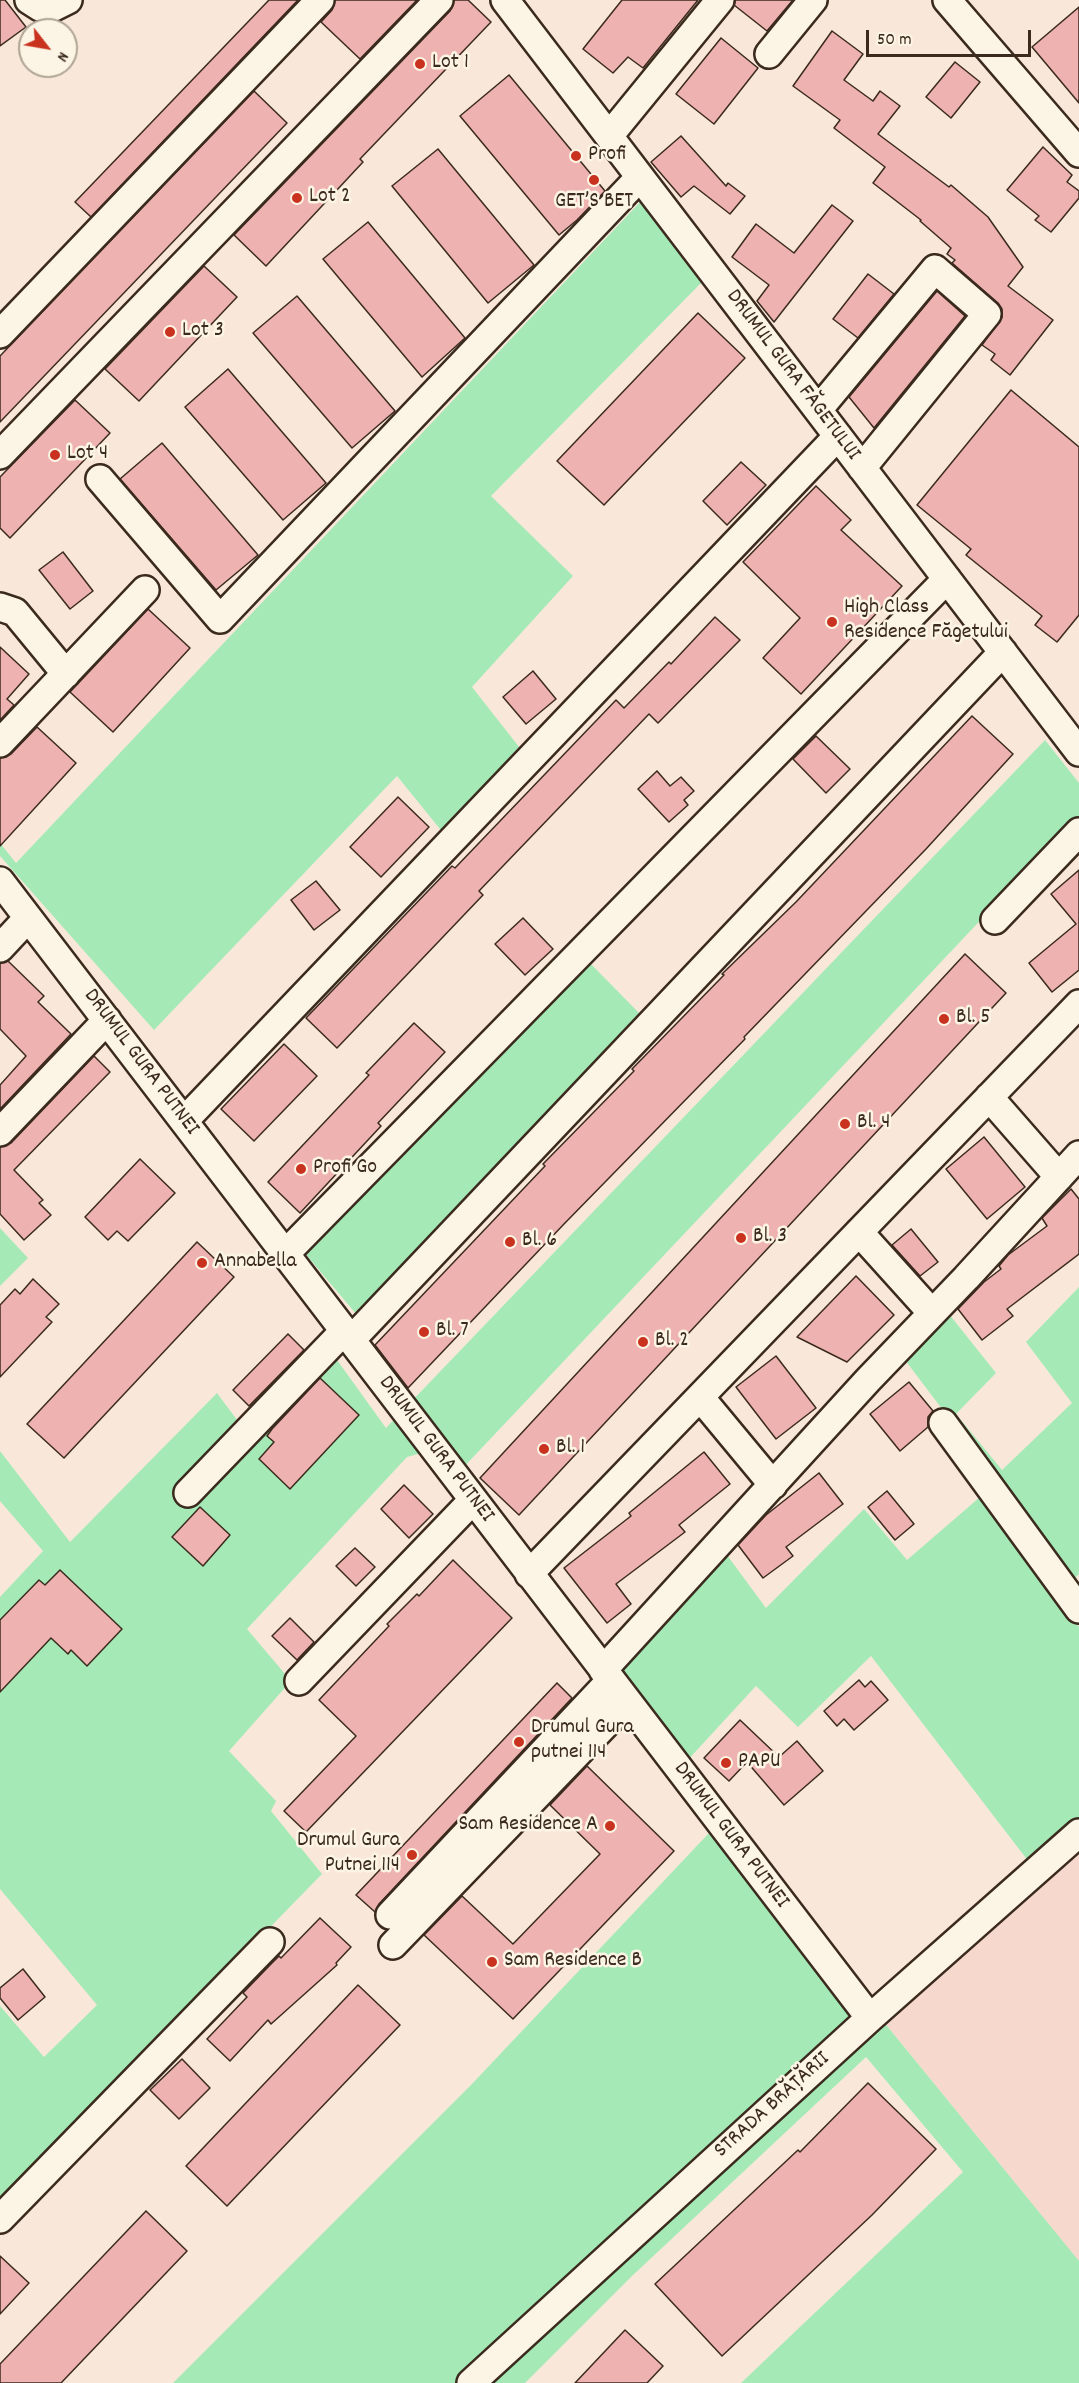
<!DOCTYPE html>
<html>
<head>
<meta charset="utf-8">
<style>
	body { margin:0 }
	#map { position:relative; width:1079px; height:2383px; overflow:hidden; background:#f9e8da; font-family:Dekko,sans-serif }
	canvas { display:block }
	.north { position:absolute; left:18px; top:18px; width:60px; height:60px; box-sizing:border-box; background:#fcf5e5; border:2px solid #afa495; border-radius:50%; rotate:121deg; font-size:16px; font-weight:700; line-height:24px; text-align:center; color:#3b2a1e }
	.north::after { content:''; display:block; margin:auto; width:21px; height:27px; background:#c8321e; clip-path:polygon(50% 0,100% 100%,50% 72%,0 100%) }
	.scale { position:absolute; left:866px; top:30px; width:165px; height:27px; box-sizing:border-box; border:3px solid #3b2a1e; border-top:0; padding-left:8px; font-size:18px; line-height:21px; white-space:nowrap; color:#3b2a1e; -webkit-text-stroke:4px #fcf5e5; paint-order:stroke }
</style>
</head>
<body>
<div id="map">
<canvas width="1079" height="2383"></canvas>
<div class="north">N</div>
<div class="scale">50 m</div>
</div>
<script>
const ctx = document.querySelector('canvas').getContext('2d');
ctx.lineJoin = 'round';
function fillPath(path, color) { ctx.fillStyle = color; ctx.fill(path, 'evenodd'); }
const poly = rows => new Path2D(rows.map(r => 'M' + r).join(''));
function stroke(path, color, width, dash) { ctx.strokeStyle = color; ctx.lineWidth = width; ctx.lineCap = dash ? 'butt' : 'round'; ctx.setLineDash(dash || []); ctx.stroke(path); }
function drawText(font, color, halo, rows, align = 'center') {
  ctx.font = font + ' Dekko,sans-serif'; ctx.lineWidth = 5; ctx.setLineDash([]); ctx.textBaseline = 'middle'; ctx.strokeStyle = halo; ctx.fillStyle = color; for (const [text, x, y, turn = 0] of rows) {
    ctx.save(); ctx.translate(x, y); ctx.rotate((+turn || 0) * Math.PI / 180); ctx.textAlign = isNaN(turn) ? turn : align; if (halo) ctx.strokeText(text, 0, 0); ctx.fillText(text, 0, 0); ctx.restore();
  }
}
fillPath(poly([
	[1079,1853,1079,2261,883,2021]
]), '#f6d8cd');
fillPath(poly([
	[642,200,704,280,491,496,573,576,472,687,523,752,444,834,397,776,154,1030,0,856,0,843,16,863],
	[1045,740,1079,783,1079,816,460,1471,444,1447,407,1457,247,1629,291,1681,229,1751,276,1801,271,1811,322,1874,0,2204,0,2006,44,2057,97,2005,0,1889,0,1597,43,1551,0,1501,0,1451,70,1542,217,1393,249,1436,332,1353,386,1428],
	[587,960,643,1017,357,1315,303,1251],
	[0,1228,28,1258,0,1286],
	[1079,1287,1079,1574,1072,1581,905,1360,949,1314,996,1373,956,1414,1002,1470,1072,1403,1026,1342],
	[980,1497,1079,1627,1079,1824,1032,1866,871,1656,798,1727,756,1686,685,1763,614,1666,724,1551,766,1608,864,1509,907,1560],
	[709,1833,854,2014,883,2021,1079,2261,1079,2383,741,2383,963,2172,866,2057,632,2276,525,2383,173,2383,470,2086]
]), '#a5eab6');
const building = poly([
	[0,0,5,0,26,27,0,46,0,0],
	[269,0,298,0,91,217,75,202,269,0],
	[335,0,417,0,360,59,321,22,332,10,335,0],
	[454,0,468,0,491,22,360,159,363,162,266,266,234,235,450,11,454,0],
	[622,0,698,0,643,68,628,57,613,73,583,49,622,0],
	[735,0,793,0,767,31,734,5,735,0],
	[1079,7,1079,103,1032,47,1079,7],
	[832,31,863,54,844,80,873,101,880,91,900,106,878,134,949,187,951,185,988,217,1023,267,1008,286,1053,320,1010,375,991,360,995,354,982,345,1002,317,1002,309,998,303,952,263,955,260,947,254,951,248,920,221,921,220,873,183,885,167,834,128,840,120,793,86,832,31],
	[721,38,758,68,714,124,676,94,721,38],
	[955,62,980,82,951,118,926,97,955,62],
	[509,75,605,191,577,220,559,235,460,116,509,75],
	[254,91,287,123,0,422,0,356,254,91],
	[681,136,726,186,728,183,745,196,730,214,694,186,681,197,651,162,681,136],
	[1043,147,1072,175,1067,182,1079,191,1079,198,1051,232,1035,220,1039,216,1007,190,1043,147],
	[438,149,534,265,488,303,392,186,438,149],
	[832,205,853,221,774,322,757,301,769,285,732,257,756,224,794,253,832,205],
	[368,222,465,338,422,377,323,259,368,222],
	[204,266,237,297,139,401,105,369,204,266],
	[868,274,894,294,858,338,833,319,868,274],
	[937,291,965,316,874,428,849,397,937,291],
	[297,296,395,411,352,448,253,333,297,296],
	[698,313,745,358,604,505,557,461,698,313],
	[228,369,326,483,283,520,185,407,228,369],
	[1011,390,1079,447,1079,615,1057,642,1035,625,1042,616,966,555,971,549,917,505,1011,390],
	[75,400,110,433,10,538,0,528,0,477,75,400],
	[162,443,258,555,216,590,120,479,162,443],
	[741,462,766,485,727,525,703,501,741,462],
	[816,486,851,520,841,530,902,586,801,694,763,658,800,618,743,562,816,486],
	[63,552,93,591,70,609,39,570,63,552],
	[148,609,190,648,113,732,70,692,148,609],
	[715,617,740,640,658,723,649,714,479,891,483,895,337,1048,306,1018,452,866,455,868,616,700,624,708,669,662,671,664,715,617],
	[0,647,29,674,7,699,14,705,0,720,0,647],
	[533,671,556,699,526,724,503,697,533,671],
	[972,716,1013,754,926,849,744,1037,745,1039,564,1224,408,1388,375,1345,545,1166,543,1164,634,1071,632,1069,724,975,722,974,796,902,972,716],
	[37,727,76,763,0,846,0,758,11,754,37,727],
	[816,736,850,769,826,793,793,759,816,736],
	[657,771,670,786,681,777,694,791,684,800,688,805,669,822,638,789,657,771],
	[398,797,429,827,381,877,350,847,398,797],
	[1079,870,1079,970,1052,992,1029,963,1076,924,1051,894,1079,870],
	[316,881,340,910,314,930,291,900,316,881],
	[523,918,553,949,525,975,495,944,523,918],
	[965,954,1006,993,519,1515,480,1478,965,954],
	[8,961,44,996,38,1002,71,1034,0,1109,0,1085,26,1056,0,1029,0,963,8,961],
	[414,1023,445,1052,378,1123,381,1126,300,1213,268,1182,369,1075,366,1073,414,1023],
	[284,1044,317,1076,254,1141,221,1109,284,1044],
	[94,1056,110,1072,14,1170,43,1200,39,1203,51,1215,24,1240,0,1214,0,1147,11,1143,94,1056],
	[984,1137,1025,1187,987,1219,946,1169,984,1137],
	[140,1159,175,1193,128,1241,117,1231,108,1240,85,1217,140,1159],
	[1071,1189,1079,1199,1079,1254,1007,1309,1013,1316,982,1340,958,1309,984,1282,1001,1269,999,1266,1008,1255,1047,1226,1042,1218,1071,1189],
	[911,1229,938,1262,920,1276,892,1245,911,1229],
	[197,1242,234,1277,64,1458,27,1424,197,1242],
	[856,1276,894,1315,847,1362,797,1337,856,1276],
	[33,1279,59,1304,46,1317,52,1322,0,1377,0,1305,15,1289,20,1294,33,1279],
	[288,1334,304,1350,249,1406,233,1390,288,1334],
	[776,1356,816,1408,776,1439,736,1387,776,1356],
	[320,1378,359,1415,290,1489,259,1459,274,1442,267,1436,272,1429,320,1378],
	[909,1382,933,1411,928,1417,928,1427,900,1451,870,1414,909,1382],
	[704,1452,730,1484,679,1525,685,1532,616,1584,631,1604,607,1623,564,1568,631,1516,629,1513,704,1452],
	[819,1473,843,1504,786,1547,793,1556,763,1578,738,1545,766,1515,819,1473],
	[404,1485,433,1514,409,1538,381,1509,404,1485],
	[887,1491,914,1524,895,1540,868,1507,887,1491],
	[200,1507,230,1535,203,1566,172,1537,200,1507],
	[355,1548,375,1567,356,1586,336,1566,355,1548],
	[453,1560,512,1618,306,1832,284,1811,356,1736,319,1700,389,1626,387,1624,417,1594,419,1596,453,1560],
	[60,1570,122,1629,87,1666,71,1650,68,1654,51,1638,0,1692,0,1620,39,1580,45,1585,60,1570],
	[290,1618,314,1642,297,1660,272,1636,290,1618],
	[859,1680,865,1687,871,1681,888,1700,854,1730,844,1719,837,1726,824,1711,859,1680],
	[557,1683,572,1698,379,1904,375,1912,356,1895,557,1683],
	[740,1720,779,1757,797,1741,823,1771,784,1805,747,1762,729,1781,704,1758,740,1720],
	[587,1766,674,1851,513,2019,424,1935,462,1896,513,1944,600,1854,550,1805,587,1766],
	[320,1918,351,1947,336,1963,337,1965,271,2024,268,2020,230,2061,207,2039,247,1997,243,1993,270,1965,279,1956,281,1958,320,1918],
	[23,1969,45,1997,18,2020,0,1998,0,1988,23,1969],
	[358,1985,400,2025,227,2206,186,2166,358,1985],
	[182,2059,210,2088,179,2119,150,2090,182,2059],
	[868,2083,936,2149,872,2215,722,2356,655,2284,798,2150,800,2152,868,2083],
	[146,2211,187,2251,61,2383,0,2383,0,2364,146,2211],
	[0,2256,29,2283,0,2314,0,2256],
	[625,2330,663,2366,647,2383,575,2383,625,2330]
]);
fillPath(building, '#eeb3b0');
stroke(building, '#3b2a1e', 1.5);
const minor = poly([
	[29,0,40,7,52,8,68,0],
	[505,0,1079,752],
	[947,0,1079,153],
	[769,54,813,0],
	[609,136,720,0],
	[0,334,320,0],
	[818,410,935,269,987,314,862,468],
	[0,455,439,0],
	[100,479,220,619,640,177],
	[0,607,15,612,66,674],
	[0,743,145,590],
	[0,881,870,2018],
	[995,920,1079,832],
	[0,948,28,918],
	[989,1097,1059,1177],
	[184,1121,838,436],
	[0,1132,107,1020],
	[859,1232,932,1313],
	[285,1254,947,579],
	[351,1340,1003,652],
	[700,1397,773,1485],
	[943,1423,1079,1609],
	[188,1493,344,1331],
	[529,1574,1079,1004],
	[603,1670,868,1380,966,1278,1079,1155],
	[299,1681,473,1500],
	[390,1915,611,1680],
	[393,1945,627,1702],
	[0,2219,270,1942],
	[471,2383,870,2018,1079,1833]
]);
stroke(minor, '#3b2a1e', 32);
stroke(minor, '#fcf5e5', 27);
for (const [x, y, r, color] of [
	[420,64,6,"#c8321e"],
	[576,156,6,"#c8321e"],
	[594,180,6,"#c8321e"],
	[297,198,6,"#c8321e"],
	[170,332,6,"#c8321e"],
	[55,455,6,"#c8321e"],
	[832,622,6,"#c8321e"],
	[944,1019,6,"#c8321e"],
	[845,1124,6,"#c8321e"],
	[301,1169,6,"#c8321e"],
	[741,1238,6,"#c8321e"],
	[510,1242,6,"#c8321e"],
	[202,1263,6,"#c8321e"],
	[424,1332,6,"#c8321e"],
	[643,1342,6,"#c8321e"],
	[544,1449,6,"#c8321e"],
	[519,1742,6,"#c8321e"],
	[726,1763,6,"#c8321e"],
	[610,1826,6,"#c8321e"],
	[412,1855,6,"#c8321e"],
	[492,1962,6,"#c8321e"]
]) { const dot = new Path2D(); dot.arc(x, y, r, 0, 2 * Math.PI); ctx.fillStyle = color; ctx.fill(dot); stroke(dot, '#fcf5e5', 2); }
drawText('22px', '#3b2a1e', '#fcf5e5', [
	["Lot 1",432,64],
	["Profi",588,156],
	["Lot 2",309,198],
	["GET’S BET",594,203,"center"],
	["Lot 3",182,332],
	["Lot 4",67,455],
	["High Class",844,609],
	["Residence Făgetului",844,634],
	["Bl. 5",956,1019],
	["Bl. 4",857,1124],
	["Profi Go",313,1169],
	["Bl. 3",753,1238],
	["Bl. 6",522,1242],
	["Annabella",214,1263],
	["Bl. 7",436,1332],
	["Bl. 2",655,1342],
	["Bl. 1",556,1449],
	["Drumul Gura",531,1729],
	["putnei 114",531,1754],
	["PAPU",738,1763],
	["Sam Residence A",598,1826,"right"],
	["Drumul Gura",400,1842,"right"],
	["Putnei 114",400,1867,"right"],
	["Sam Residence B",504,1962]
], 'left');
drawText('22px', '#3b2a1e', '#fcf5e5', [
	["DRUMUL GURA FĂGETULUI",792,376,53],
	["DRUMUL GURA PUTNEI",140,1063,53],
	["DRUMUL GURA PUTNEI",435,1450,53],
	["DRUMUL GURA PUTNEI",730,1836,53],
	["STRADA BRĂȚĂRII",773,2106,-42]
]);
</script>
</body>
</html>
